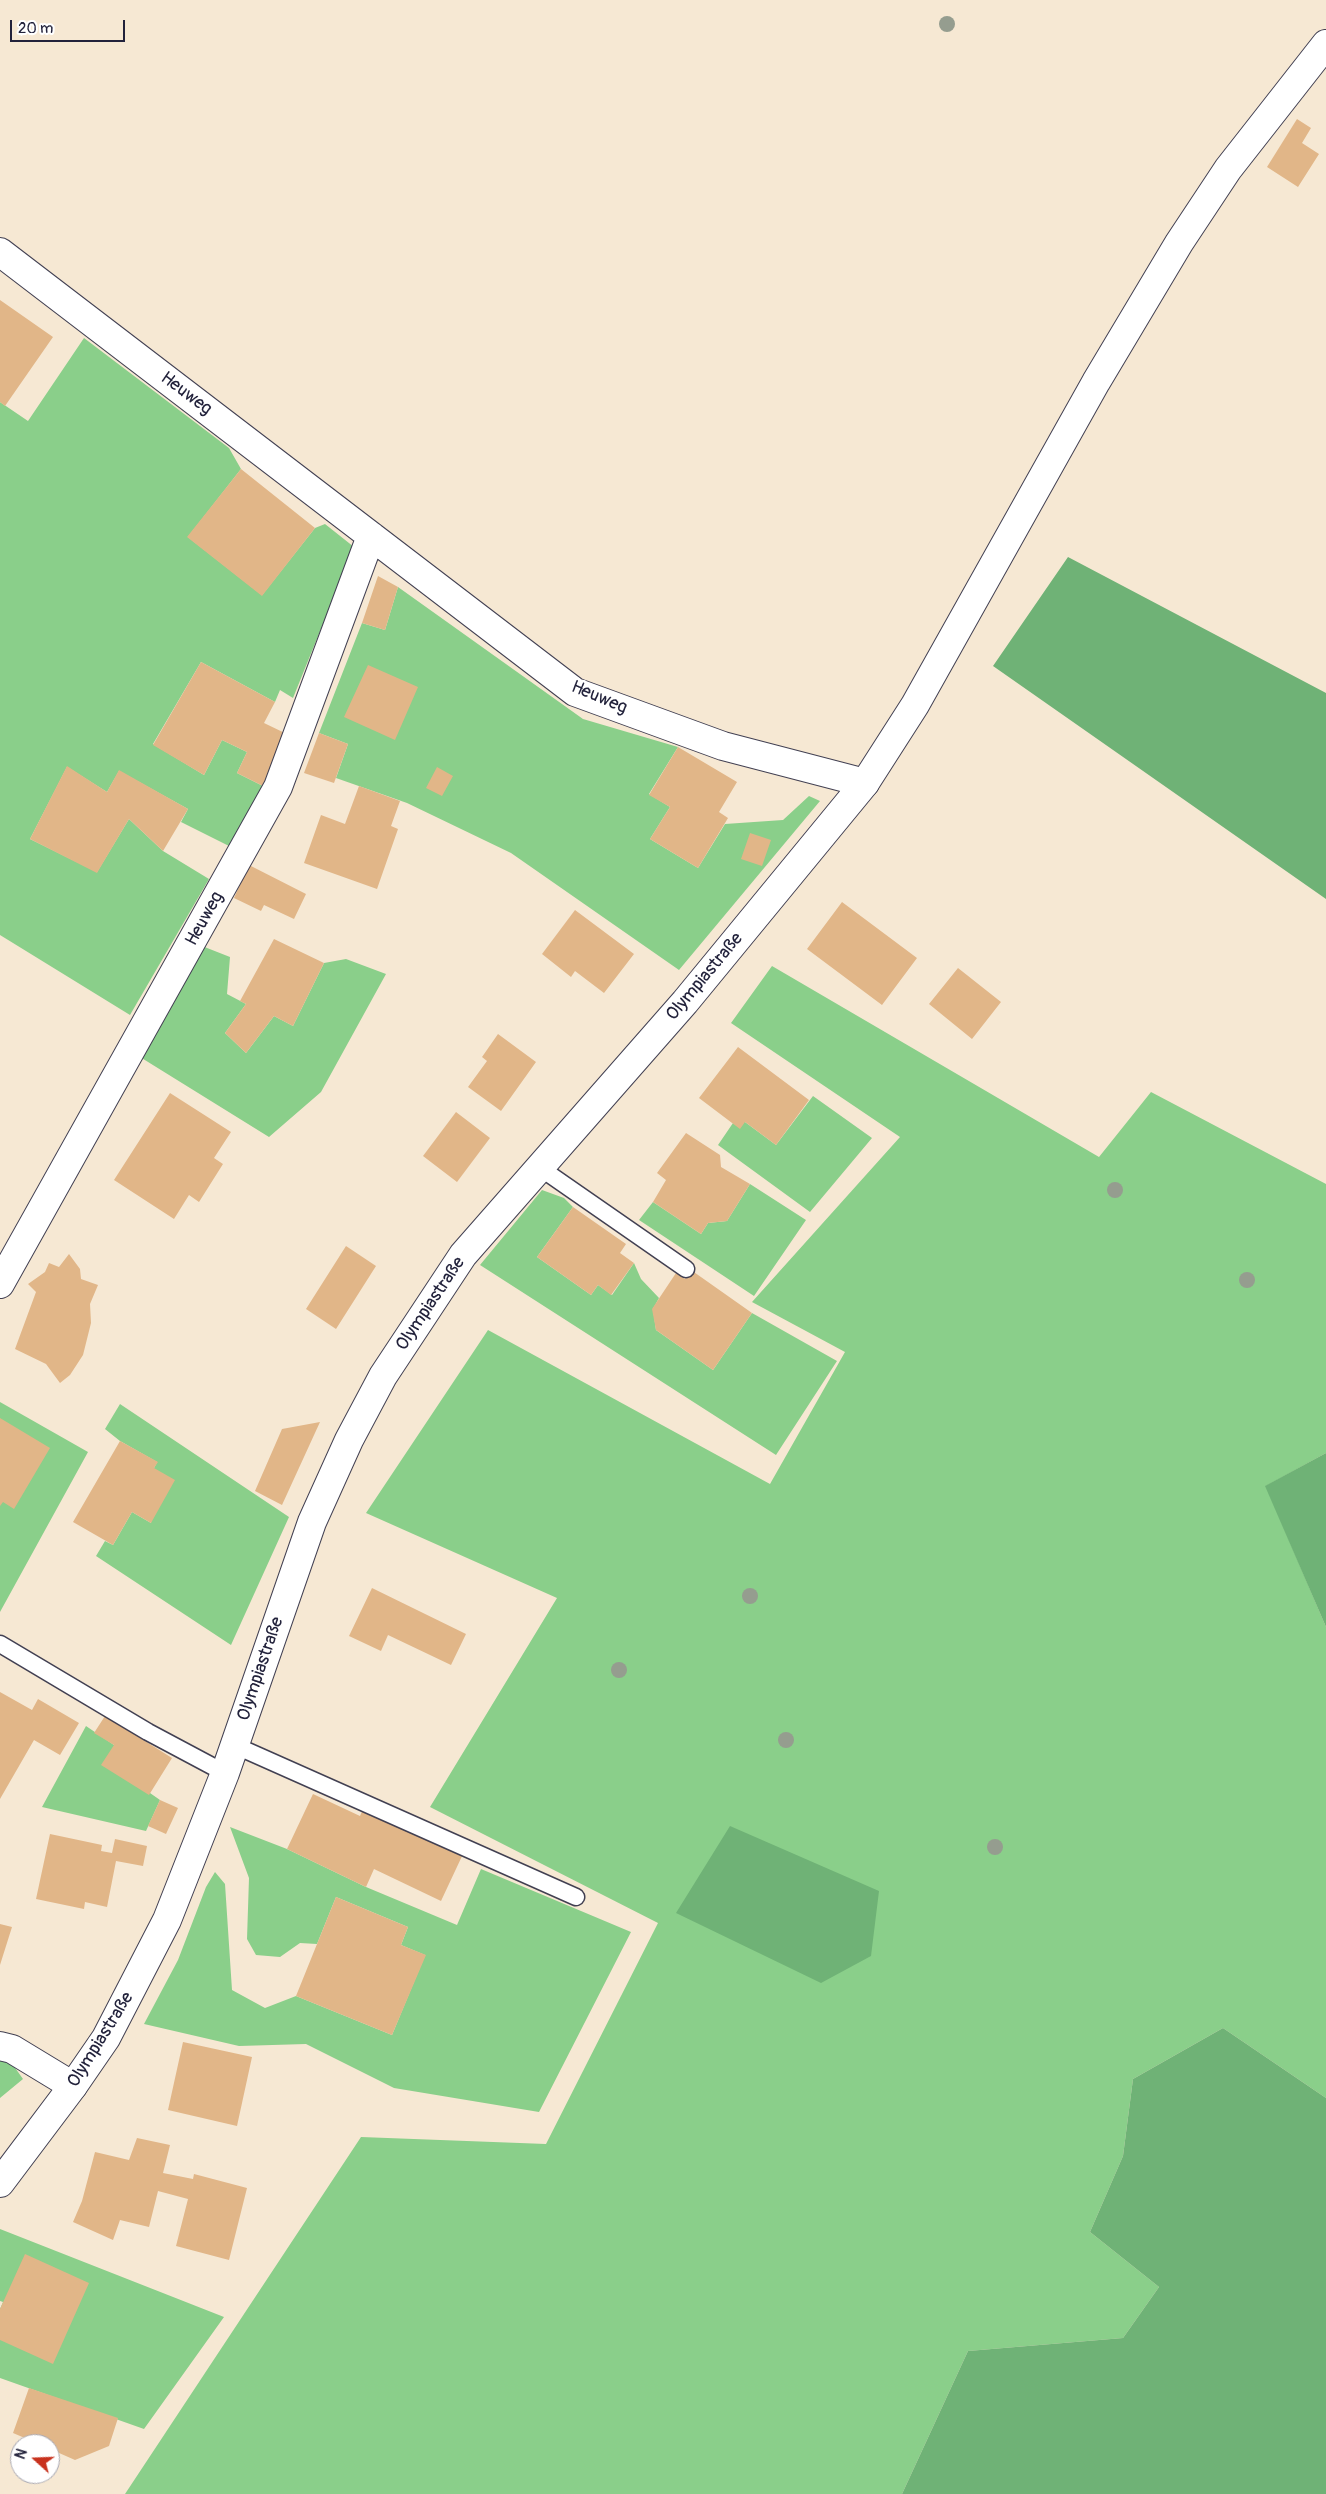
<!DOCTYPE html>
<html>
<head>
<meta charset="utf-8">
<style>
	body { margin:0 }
	#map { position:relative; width:1326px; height:2494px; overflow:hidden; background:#f6e8d3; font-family:Pangolin,sans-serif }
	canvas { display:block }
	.north { position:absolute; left:10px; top:2434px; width:50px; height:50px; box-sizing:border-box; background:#fff; border:1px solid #a7a7b1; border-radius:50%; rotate:290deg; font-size:14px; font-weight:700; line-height:20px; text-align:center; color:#22223b }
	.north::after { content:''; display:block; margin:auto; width:18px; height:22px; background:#c8321e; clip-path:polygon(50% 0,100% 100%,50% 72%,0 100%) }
	.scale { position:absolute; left:10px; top:20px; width:115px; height:22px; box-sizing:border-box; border:2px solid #22223b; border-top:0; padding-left:6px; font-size:15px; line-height:18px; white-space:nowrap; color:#22223b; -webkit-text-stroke:4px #fff; paint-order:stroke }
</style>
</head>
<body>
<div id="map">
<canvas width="1326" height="2494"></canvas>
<div class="north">N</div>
<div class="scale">20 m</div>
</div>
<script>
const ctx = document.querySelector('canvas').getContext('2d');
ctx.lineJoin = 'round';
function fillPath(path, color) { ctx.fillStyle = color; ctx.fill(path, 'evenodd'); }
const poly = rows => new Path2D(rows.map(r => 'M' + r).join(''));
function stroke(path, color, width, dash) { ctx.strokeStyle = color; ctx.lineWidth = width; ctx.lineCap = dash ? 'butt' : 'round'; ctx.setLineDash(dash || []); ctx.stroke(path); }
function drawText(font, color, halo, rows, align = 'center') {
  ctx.font = font + ' Pangolin,sans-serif'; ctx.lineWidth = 5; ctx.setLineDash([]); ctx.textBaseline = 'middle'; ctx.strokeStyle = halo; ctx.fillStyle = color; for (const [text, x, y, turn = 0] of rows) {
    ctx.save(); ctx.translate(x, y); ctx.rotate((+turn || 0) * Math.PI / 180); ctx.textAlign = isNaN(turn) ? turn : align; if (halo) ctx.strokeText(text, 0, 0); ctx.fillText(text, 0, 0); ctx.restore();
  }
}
fillPath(poly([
	[84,338,229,448,241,469,188,537,262,595,315,528,325,524,354,547,293,698,280,690,275,702,201,662,153,744,204,775,222,740,247,752,237,773,265,787,229,846,181,822,188,809,119,771,107,792,67,767,30,839,97,872,129,819,163,851,209,879,130,1015,0,935,0,402,28,421],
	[398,587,583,719,678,747,649,794,670,807,650,839,698,868,725,824,783,820,809,796,820,801,679,970,511,853,407,803,336,778,348,744,319,733,362,623,385,630],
	[202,946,230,957,227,994,246,1004,225,1033,246,1053,274,1016,293,1026,324,963,346,959,386,974,321,1092,269,1137,140,1057],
	[772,966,1099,1157,1151,1092,1326,1184,1326,1453,1266,1486,1326,1627,1326,2098,1223,2028,1133,2079,1123,2156,1090,2232,1159,2287,1123,2338,968,2351,902,2494,125,2494,361,2137,546,2144,658,1923,430,1807,557,1598,366,1513,488,1330,770,1484,845,1352,752,1302,900,1137,731,1023],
	[813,1096,872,1138,810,1212,718,1145,733,1123,745,1122,776,1145],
	[750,1184,806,1220,754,1296,639,1220,653,1202,701,1234,708,1223,727,1221],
	[542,1190,564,1198,573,1207,537,1257,591,1295,598,1285,612,1295,634,1263,641,1279,659,1298,653,1309,656,1330,713,1370,752,1313,837,1361,776,1455,480,1265],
	[0,1402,88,1452,0,1612],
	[120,1404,289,1517,231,1645,96,1556,105,1541,113,1545,132,1512,151,1523,154,1468,157,1462,120,1441,105,1429],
	[86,1726,114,1745,150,1793,160,1800,146,1831,42,1807],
	[230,1827,287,1849,366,1887,457,1925,481,1869,631,1932,539,2112,394,2088,306,2044,239,2046,144,2024,178,1960,206,1887,215,1872,225,1884,232,1990,265,2008,296,1996,392,2035,425,1955,401,1945,408,1927,336,1897,317,1944,300,1943,280,1957,256,1955,247,1939,249,1878],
	[0,2054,6,2055,23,2079,0,2098],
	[0,2229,224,2317,144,2429,0,2378,0,2309,3,2302,0,2301]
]), '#8acf8a');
fillPath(poly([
	[1068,557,1326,693,1326,899,993,666],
	[1326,1453,1326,1627,1265,1486],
	[730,1826,879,1891,871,1956,821,1983,676,1913],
	[1223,2028,1326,2098,1326,2494,902,2494,968,2351,1123,2338,1159,2287,1090,2232,1123,2156,1133,2079]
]), '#6fb276');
fillPath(poly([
	[1297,119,1311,128,1302,143,1319,154,1298,187,1267,167],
	[0,300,53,337,5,406,0,402],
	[241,469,315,528,262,596,187,537],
	[378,576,398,587,385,630,362,623],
	[201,662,275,702,264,723,291,736,265,787,237,773,247,752,222,740,204,775,153,745],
	[368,665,418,687,395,740,344,717],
	[319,733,348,744,334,783,304,773],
	[678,747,737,782,719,812,728,818,698,868,650,839,670,807,649,795],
	[67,766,107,792,119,770,188,809,163,851,129,819,97,873,30,839],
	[437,767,453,776,442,796,426,788],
	[359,786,400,801,391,826,398,829,377,889,304,863,321,815,345,824],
	[750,833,771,840,762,866,741,859],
	[249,865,306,894,294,919,264,905,261,911,234,898],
	[842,902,917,958,882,1005,807,949],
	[575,910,634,954,604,993,575,971,571,977,542,954],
	[274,939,324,963,293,1026,274,1016,246,1053,225,1033,246,1004,240,1001],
	[958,968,1001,1002,972,1039,929,1004],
	[498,1034,536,1062,501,1111,468,1087,487,1061,482,1057],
	[738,1047,809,1100,776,1145,745,1122,740,1129,699,1098],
	[170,1093,231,1132,214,1158,223,1164,199,1202,189,1195,174,1219,114,1180],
	[456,1112,490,1138,457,1182,423,1156],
	[686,1133,720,1155,721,1167,750,1184,727,1221,708,1223,701,1234,653,1202,666,1180,657,1173],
	[573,1207,626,1244,620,1253,634,1263,611,1295,598,1285,591,1295,537,1257],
	[346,1246,376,1266,336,1329,306,1309],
	[69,1254,80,1269,81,1279,98,1285,90,1304,91,1323,83,1355,70,1375,60,1383,46,1364,15,1349,36,1292,28,1284,45,1272,49,1263,59,1267],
	[691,1270,752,1313,713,1370,656,1330,652,1309,676,1273,685,1279],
	[0,1418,50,1448,14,1509,3,1502,0,1506],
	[320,1422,282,1505,255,1491,282,1429],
	[120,1441,158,1462,154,1468,175,1480,151,1523,132,1512,113,1545,73,1522],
	[372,1588,466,1634,451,1665,388,1635,381,1651,349,1636],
	[0,1692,32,1710,38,1699,79,1723,60,1755,34,1740,0,1799],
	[105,1716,172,1758,149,1795,101,1765,114,1745,94,1733],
	[313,1794,360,1816,364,1807,463,1854,441,1901,374,1869,366,1887,287,1849],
	[160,1800,178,1808,166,1834,148,1826],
	[50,1834,102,1845,101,1851,112,1853,115,1839,147,1846,143,1866,116,1861,107,1907,85,1902,84,1909,36,1899],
	[336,1897,408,1927,401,1945,426,1955,392,2035,296,1996],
	[0,1924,12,1927,0,1965],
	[183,2042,252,2057,237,2126,168,2110],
	[137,2138,170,2145,163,2173,193,2179,194,2174,247,2188,229,2260,176,2246,188,2199,158,2191,149,2227,120,2220,113,2240,73,2222,82,2201,95,2152,129,2160],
	[25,2254,89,2283,53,2364,0,2340,0,2309],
	[29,2388,118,2418,109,2446,75,2460,50,2449,50,2444,39,2444,13,2433]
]), '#e1b688');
const lane = poly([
	[539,1167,686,1269],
	[0,1644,148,1732,225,1773],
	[234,1745,576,1897]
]);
const street = poly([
	[0,252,575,692,723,746,865,783],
	[0,1284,278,787,371,536],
	[0,2046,12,2049,73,2086]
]);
const secondary = poly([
	[0,2183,73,2086,106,2038,167,1920,225,1773,312,1522,349,1440,383,1376,463,1255,685,1002,865,783,915,705,1096,382,1179,243,1228,169,1326,44]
]);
stroke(lane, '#424052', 19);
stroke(street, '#424052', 30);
stroke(secondary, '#424052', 30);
stroke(lane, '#fff', 16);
stroke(street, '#fff', 28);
stroke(secondary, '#fff', 28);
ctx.fillStyle = '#959d8f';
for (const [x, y] of [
	[947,24],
	[1115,1190],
	[1247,1280],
	[750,1596],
	[619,1670],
	[786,1740],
	[995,1847]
]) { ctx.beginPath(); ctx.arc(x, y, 8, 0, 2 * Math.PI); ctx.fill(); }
drawText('18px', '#22223b', '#fff', [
	["Heuweg",186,394,37],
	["Heuweg",599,698,23],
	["Heuweg",205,919,-61],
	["Olympiastraße",705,977,-50],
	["Olympiastraße",431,1304,-56],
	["Olympiastraße",261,1669,-71],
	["Olympiastraße",101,2040,-58]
]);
</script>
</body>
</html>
